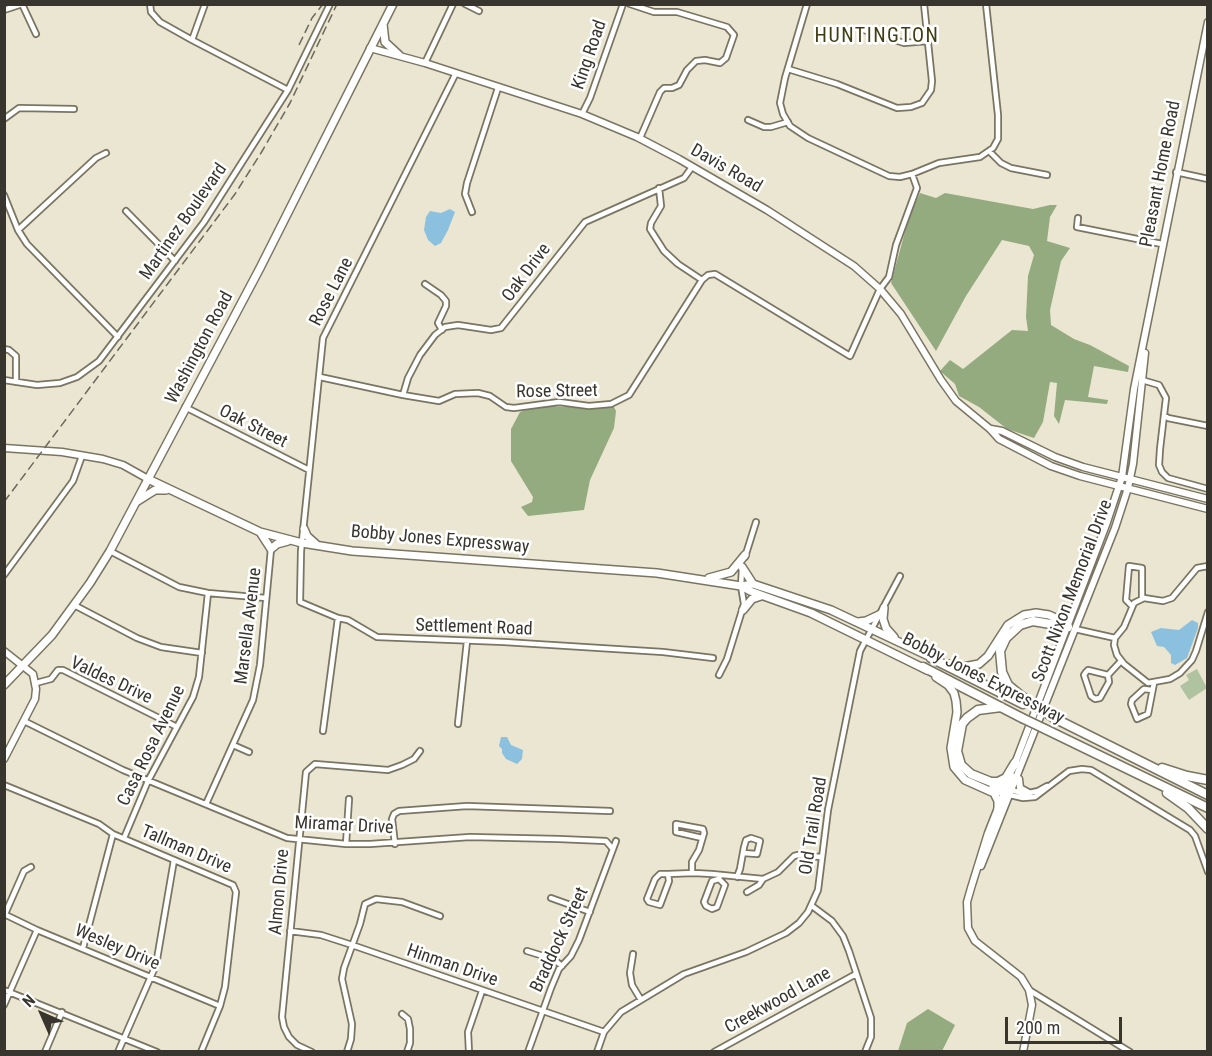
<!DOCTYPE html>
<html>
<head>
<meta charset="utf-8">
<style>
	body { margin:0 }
	#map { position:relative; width:1212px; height:1056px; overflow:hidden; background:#ebe6d1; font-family:"Roboto Condensed",sans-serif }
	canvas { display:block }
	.frame { position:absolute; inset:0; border:6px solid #37352d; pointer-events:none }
	.north { position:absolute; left:12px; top:984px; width:60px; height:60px; -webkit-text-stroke:4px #fff; paint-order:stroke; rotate:315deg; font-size:16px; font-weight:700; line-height:24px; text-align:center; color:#37352d }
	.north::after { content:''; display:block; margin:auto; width:21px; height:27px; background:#37352d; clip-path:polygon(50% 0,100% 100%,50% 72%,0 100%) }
	.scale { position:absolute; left:1005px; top:1017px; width:117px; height:27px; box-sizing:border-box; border:3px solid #37352d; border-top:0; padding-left:8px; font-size:18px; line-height:21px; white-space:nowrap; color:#37352d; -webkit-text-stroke:4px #fff; paint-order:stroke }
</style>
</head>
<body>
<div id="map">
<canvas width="1212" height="1056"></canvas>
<div class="frame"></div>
<div class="north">N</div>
<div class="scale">200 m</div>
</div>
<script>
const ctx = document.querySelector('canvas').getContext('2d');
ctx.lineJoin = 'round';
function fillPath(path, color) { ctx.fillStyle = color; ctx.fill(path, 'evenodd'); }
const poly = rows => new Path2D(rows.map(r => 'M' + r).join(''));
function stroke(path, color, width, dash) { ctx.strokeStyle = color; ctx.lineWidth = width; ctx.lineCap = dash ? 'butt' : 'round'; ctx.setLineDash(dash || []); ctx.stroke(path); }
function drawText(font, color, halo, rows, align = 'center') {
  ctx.font = font + ' "Roboto Condensed",sans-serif'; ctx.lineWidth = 5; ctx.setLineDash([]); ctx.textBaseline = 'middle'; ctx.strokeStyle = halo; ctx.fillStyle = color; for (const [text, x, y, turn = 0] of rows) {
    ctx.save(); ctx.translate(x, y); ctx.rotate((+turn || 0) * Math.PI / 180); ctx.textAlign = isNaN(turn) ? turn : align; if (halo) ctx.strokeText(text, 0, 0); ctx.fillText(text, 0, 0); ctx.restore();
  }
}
fillPath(poly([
	[1197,669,1207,688,1189,700,1180,686,1189,680,1186,675]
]), '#b0c3a0');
fillPath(poly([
	[920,193,936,198,945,193,1033,209,1050,205,1057,205,1050,217,1047,241,1070,248,1061,261,1050,310,1051,325,1074,339,1090,345,1129,366,1128,372,1094,366,1088,397,1108,400,1107,404,1065,400,1059,424,1054,416,1057,383,1050,382,1043,422,1034,438,1007,429,979,407,959,396,955,384,940,371,950,360,963,369,1012,330,1028,331,1026,317,1028,276,1034,255,1029,246,1002,240,966,296,936,351,891,283,909,217],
	[613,405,616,411,614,428,590,480,584,510,528,516,521,507,532,502,533,497,511,461,511,429,520,412,531,408,550,406,587,408],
	[928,1009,955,1025,942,1051,898,1051,907,1023]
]), '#93ab7e');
fillPath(poly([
	[450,209,455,212,448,230,441,243,435,246,428,240,424,230,426,217,430,211,441,213],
	[1192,620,1198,623,1198,628,1187,658,1175,665,1171,663,1171,655,1164,647,1157,646,1151,632,1161,628,1179,630],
	[501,737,507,737,511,745,523,750,522,759,517,764,506,759,502,753,502,749,499,746]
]), '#8bc1df');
const street = poly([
	[150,4,151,12,160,22,192,40],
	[205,4,192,40,288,90],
	[465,4,479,11],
	[630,4,654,12,677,12,727,27,734,35,726,58,720,63,705,60,696,61,687,70,679,85,672,88,664,88,660,92,640,138],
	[807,4,785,78,780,103,783,114,790,126,808,138,889,176,900,177,912,174,939,163,980,157,993,148,998,139,998,115,986,4],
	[4,10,22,4,36,34],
	[864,30,904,43,928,41],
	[425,63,453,4],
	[788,69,837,84,897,108,911,107,922,103,931,90,932,81,924,4],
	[456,73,323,338,301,551,300,602,338,618,348,620,377,637,504,642,663,652,713,658],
	[582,114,590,98,623,4],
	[4,119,19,108,74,109],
	[748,120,764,127,771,127,788,122],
	[989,151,1001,163,1011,168,1047,175],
	[1176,172,1208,179],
	[659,188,661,206,651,223,650,229,664,251,678,264,702,280,708,275,715,274,850,356,880,289,889,277,896,245,917,188,912,174],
	[4,195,18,230,27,244,118,337],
	[126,211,175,261],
	[472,212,465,194,467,183,498,88],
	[1078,218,1077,227,1162,244],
	[18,230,96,158,106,153],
	[425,284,441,295,446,301,446,306,438,323,442,330],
	[4,349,9,350,16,356,16,382],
	[320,377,403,395,439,401,455,394,478,393,490,396,506,407,514,408,559,402,589,406,611,404,629,395,702,280],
	[4,380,37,385,60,383,77,377,99,361,204,222,288,90,330,4],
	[1142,380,1159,385,1166,398,1160,449,1159,465,1162,472,1168,478,1208,489],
	[403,395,408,378,420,355,435,335,445,327,458,325,491,330,501,328,585,222,684,178,692,167],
	[185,407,309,470],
	[1164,415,1168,418,1208,426],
	[110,551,179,587,208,593,266,598],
	[745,557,756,522],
	[4,575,73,481,82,456],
	[74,605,137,638,161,647,202,653],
	[1132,606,1126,600,1129,566,1142,568,1142,599],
	[1075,629,1115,638],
	[1115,638,1114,645,1117,655,1124,664,1148,683,1170,679,1180,673,1192,660,1196,651,1208,612],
	[1115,638,1124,627,1134,603,1144,598,1163,601,1172,598,1197,568,1208,566],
	[719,675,727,659,744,604,741,586,742,568],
	[1108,675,1109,682,1100,698,1095,699,1091,696,1084,675,1086,672,1088,670,1108,675,1121,661],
	[36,683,51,679,58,670,63,670,177,727],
	[1152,690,1144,689,1132,700,1131,704,1137,719,1148,714,1154,683],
	[24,721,123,770,287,838,346,844,370,844,470,837,559,839,606,841,612,848],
	[458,724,467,641],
	[323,731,338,618],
	[233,745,249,752],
	[4,785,99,824,113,834,233,885,236,892,225,987,220,1006,201,1052],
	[1012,790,1025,794,1038,791,1047,786],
	[1010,795,1023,798,1035,797,1069,771,1082,769,1091,770,1190,830,1195,836,1208,872],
	[206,804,253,700,260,665,271,549],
	[124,838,148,781,193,697,199,677,208,593],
	[346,844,349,799],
	[395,844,392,819,394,814,399,811,467,806,610,811],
	[692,873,692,862,699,850,704,833,703,829,676,824,676,832,702,838],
	[668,874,669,881,660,905,649,902,647,899,655,879,660,874,668,874,694,873,712,874,763,879,778,872,794,856,798,855,821,857],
	[737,877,740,869,744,847,746,840,751,838,760,841,757,854,743,853],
	[719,879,712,881,704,902,706,906,712,909,717,907,725,885,719,879,720,875],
	[747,892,759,885,763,879],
	[551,898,590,912],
	[812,906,832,921,843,936,849,951,871,1018,871,1037,865,1052],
	[4,914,37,930,220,1006],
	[5,914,24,871,31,867],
	[290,931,321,935,352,945,604,1032],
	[83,948,113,834],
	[527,951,553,959,562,966],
	[633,954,630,973,632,985,641,1000],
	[4,990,157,1052],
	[1029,990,1130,1052],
	[4,1005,37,930],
	[402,1014,408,1019,410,1029,410,1043,407,1052],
	[45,1052,62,1012],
	[118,1052,156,965,174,860],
	[312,1052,297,1045,289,1037,284,1027,282,1017,306,772,315,764,388,770,402,765,414,759,420,751],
	[347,1052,351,1039,352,1024,342,979,344,968,360,924,365,904,376,899,402,902,440,916],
	[469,1052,468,1032,482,991],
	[528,1052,551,988,559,969,571,956,579,940,616,841],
	[597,1052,604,1032,621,1012,684,974,746,952,786,933,799,923,808,912,818,890,828,810,860,651,900,576],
	[714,1052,856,974]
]);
const secondary = poly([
	[370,48,425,63,582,114,637,137,679,159,767,210,854,266,880,289,901,314,941,380,956,401,990,429,999,439,1051,466,1080,476,1208,509],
	[991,429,1002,431,1055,457,1083,467,1208,499],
	[4,448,62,452,103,459,123,465,148,479],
	[4,651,33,674,36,689,35,699,4,759],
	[1014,766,1106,525,1122,477,1134,389,1208,22],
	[1011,775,988,833,971,888,967,902,968,928,975,941,1021,977,1029,990,1032,1005,1023,1052],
	[1019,779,1020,788,1029,793],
	[981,866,1115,528,1128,488,1133,464,1145,353]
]);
const primary = poly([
	[383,24,385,42,399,55],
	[148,479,260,532,302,543,352,551,657,573,741,586,753,584,831,610,935,659],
	[136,502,155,490,166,490],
	[304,529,307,536,317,545],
	[260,532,271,549,277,544,288,541],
	[742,567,753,584],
	[709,578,731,572,745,555],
	[741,586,750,591,811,613,927,670],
	[884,608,883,619,886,628,894,637],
	[743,610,752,599,761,596],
	[858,622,866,621,881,614],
	[949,664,963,667,979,664,988,656,1008,625,1024,615,1036,613,1049,615,1060,620,1068,627],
	[936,677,948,685,954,693,956,701,957,712,951,748,954,767,965,780,994,793,998,801,998,809],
	[4,685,52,635,90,583,110,551,260,268,393,4],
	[992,789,1004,793]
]);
const highway = poly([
	[931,658,1023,704],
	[923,667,1022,718],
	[1025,699,1008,685,1002,672,1000,651,1006,638,1020,625,1033,621,1068,627],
	[1001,707,978,710,967,718,962,724,957,751,961,765,971,774,1006,788],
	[1054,718,1208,795],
	[1045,729,1208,808],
	[1162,768,1187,776,1208,780],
	[992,782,998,782,1006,778,1015,763],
	[1167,793,1188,808,1208,829]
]);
stroke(street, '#7a7562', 8);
stroke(secondary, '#7a7562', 9);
stroke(primary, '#7a7562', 10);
stroke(highway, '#7a7562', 11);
stroke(street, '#fff', 4.5);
stroke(secondary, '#fff', 6);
stroke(primary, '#fff', 7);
stroke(highway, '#fff', 8);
stroke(poly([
	[299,45,312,18,323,4],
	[4,502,235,194,261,153,290,103,337,4]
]), '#6b685d', 1.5, [9, 4.5]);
const highwayBridge = poly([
	[1025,699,1054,718],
	[1022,718,1045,729]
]);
stroke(highwayBridge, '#7a7562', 11, []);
stroke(highwayBridge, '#fff', 8);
drawText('18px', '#37352d', '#fff', [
	["King Road",590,55,-71],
	["Davis Road",726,169,30],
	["Pleasant Home Road",1161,174,-79],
	["Martinez Boulevard",184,222,-55],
	["Oak Drive",527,273,-53],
	["Rose Lane",332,292,-63],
	["Washington Road",200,348,-62],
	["Rose Street",557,392,-1],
	["Oak Street",253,427,27],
	["Bobby Jones Expressway",440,540,5],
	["Scott Nixon Memorial Drive",1073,591,-69],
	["Marsella Avenue",249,626,-83],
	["Settlement Road",474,628,2],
	["Bobby Jones Expressway",983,679,27],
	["Valdes Drive",111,681,25],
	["Casa Rosa Avenue",152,746,-64],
	["Miramar Drive",344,826,3],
	["Old Trail Road",814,826,-81],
	["Tallman Drive",186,850,23],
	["Almon Drive",280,892,-85],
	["Braddock Street",560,940,-65],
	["Wesley Drive",117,948,23],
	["Hinman Drive",452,966,19],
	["Creekwood Lane",778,1001,-29]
]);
ctx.letterSpacing = '1.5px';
drawText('20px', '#403d13', '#fff', [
	["HUNTINGTON",877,37]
]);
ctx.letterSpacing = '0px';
</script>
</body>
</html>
